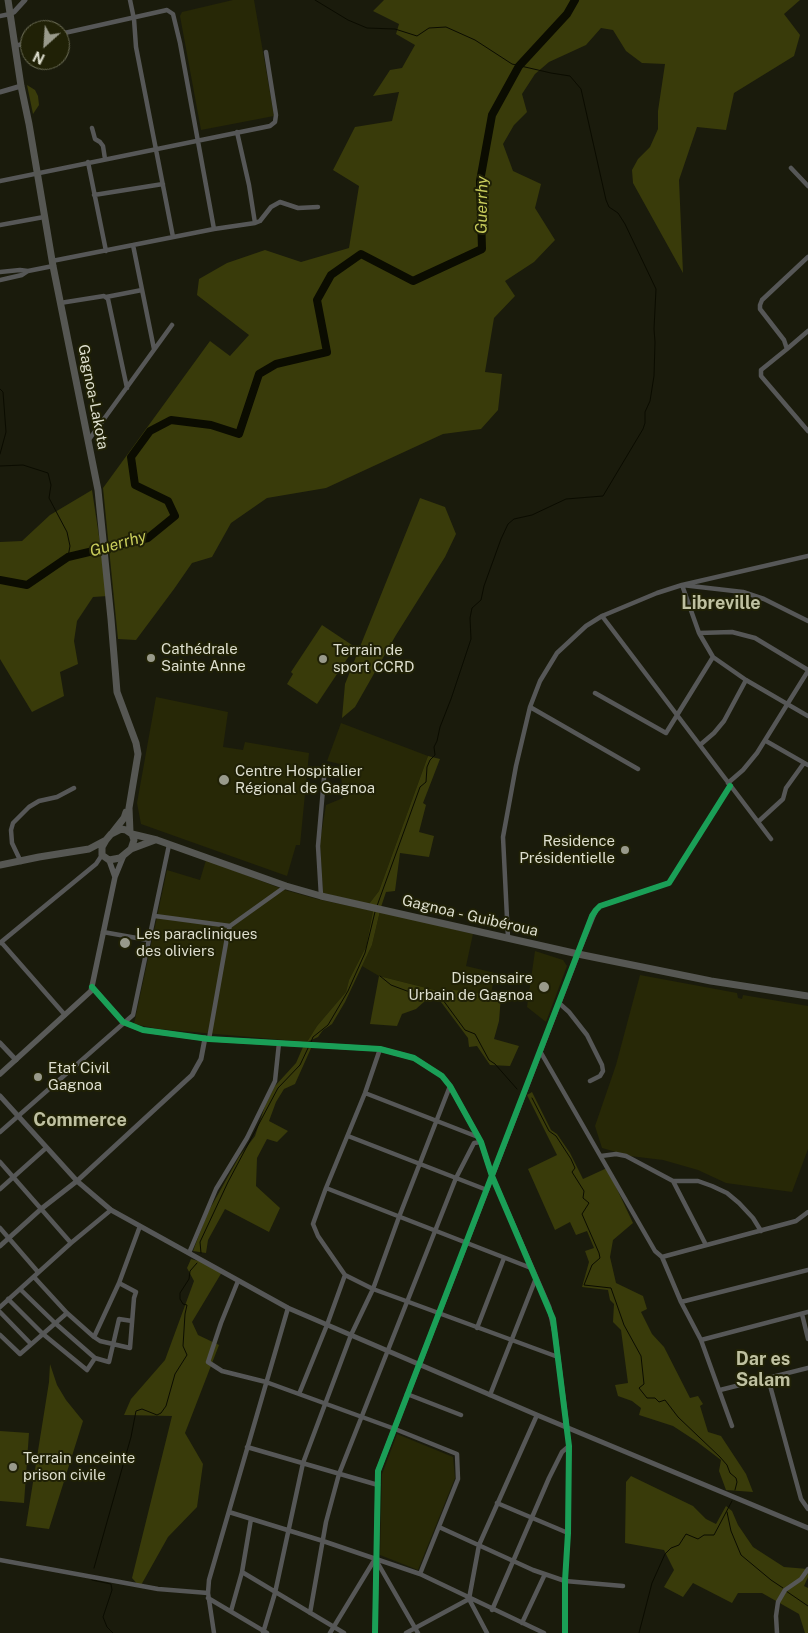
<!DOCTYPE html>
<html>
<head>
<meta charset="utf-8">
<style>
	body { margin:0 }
	#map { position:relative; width:808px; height:1633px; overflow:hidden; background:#1a1b0c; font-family:"Public Sans",sans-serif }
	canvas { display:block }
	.north { position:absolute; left:20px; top:20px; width:50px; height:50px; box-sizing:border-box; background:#202106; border:1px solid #6c6d56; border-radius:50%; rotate:206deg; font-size:14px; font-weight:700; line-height:20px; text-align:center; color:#dedfcf }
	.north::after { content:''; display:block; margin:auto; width:18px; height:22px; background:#999a8b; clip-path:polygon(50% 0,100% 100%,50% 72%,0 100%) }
</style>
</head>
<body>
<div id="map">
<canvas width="808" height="1633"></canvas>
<div class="north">N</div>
</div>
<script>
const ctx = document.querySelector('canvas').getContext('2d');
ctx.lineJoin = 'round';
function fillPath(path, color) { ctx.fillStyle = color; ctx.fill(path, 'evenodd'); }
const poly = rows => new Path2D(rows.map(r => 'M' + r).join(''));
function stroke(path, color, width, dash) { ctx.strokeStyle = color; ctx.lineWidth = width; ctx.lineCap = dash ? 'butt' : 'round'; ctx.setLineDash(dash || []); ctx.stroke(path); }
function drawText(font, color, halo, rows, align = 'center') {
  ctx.font = font + ' "Public Sans",sans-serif'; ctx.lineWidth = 4; ctx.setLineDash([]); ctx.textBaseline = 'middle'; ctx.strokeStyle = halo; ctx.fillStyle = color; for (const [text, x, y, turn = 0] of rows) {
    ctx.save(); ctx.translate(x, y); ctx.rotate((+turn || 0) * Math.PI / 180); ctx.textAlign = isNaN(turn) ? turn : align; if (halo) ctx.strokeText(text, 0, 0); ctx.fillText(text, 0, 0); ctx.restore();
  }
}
fillPath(poly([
	[233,0,254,0,274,116,201,130,180,16,182,12],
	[156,697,228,712,223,747,243,750,245,742,309,753,300,845,296,845,287,876,141,824,137,803],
	[341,723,428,756,379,891,369,904,323,893,320,842,326,805,343,798,340,764,327,761],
	[206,860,285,890,317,899,373,911,366,947,349,980,346,992,317,1026,307,1042,159,1029,134,1024,167,870,200,880],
	[380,911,473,934,466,966,495,973,491,994,450,994,379,976,362,966,372,945],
	[535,951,563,960,567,966,546,1022,527,1007],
	[640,975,737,993,738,998,742,999,743,995,808,1006,808,1149,792,1192,726,1183,698,1170,663,1160,630,1156,602,1148,595,1126,616,1065],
	[397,1434,453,1457,455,1478,418,1570,380,1555,382,1474]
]), '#272806');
fillPath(poly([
	[384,0,800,0,784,14,800,35,794,56,734,93,726,130,697,127,679,180,683,273,633,183,632,170,638,159,650,147,658,129,658,111,665,64,642,63,626,51,613,30,601,28,586,45,549,62,535,74,522,94,527,112,514,125,503,144,513,171,541,184,535,208,555,240,534,262,505,281,515,296,494,318,485,372,502,374,498,410,481,429,443,434,326,488,267,498,231,523,212,557,192,563,174,589,136,640,118,639,103,488,210,341,230,356,249,335,197,295,199,279,227,263,265,250,301,262,349,248,359,186,333,170,355,127,392,121,399,92,373,96,390,70,402,68,415,45,396,34,399,24,373,11],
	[27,85,35,90,38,96,39,105,33,114],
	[92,490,108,596,93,597,77,621,74,641,78,664,60,672,64,696,32,712,0,659,0,542,22,541,50,515],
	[420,498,445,507,456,534,445,557,396,635,355,707,342,718,345,684],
	[322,625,355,647,317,704,287,684,293,674,291,672],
	[428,756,440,759,423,803,426,805,419,832,434,836,429,857,400,853,395,891,386,892,381,907,369,904,379,891],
	[373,911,380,911,372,945,345,1002,332,1024,323,1030,318,1037,307,1042,317,1026,346,992,349,980,366,947],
	[379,976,450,994,453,990,501,996,499,1021,494,1039,519,1046,510,1066,490,1065,477,1046,469,1047,468,1038,441,1002,433,999,425,1001,416,1009,402,1014,397,1026,370,1024],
	[312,1046,295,1084,284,1089,276,1102,269,1121,288,1131,277,1142,267,1139,257,1158,256,1186,280,1208,269,1232,225,1209,208,1240,206,1253,193,1251,207,1214,239,1157,255,1136,265,1106,275,1086,296,1063,303,1047],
	[532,1092,551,1130,557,1134,570,1153,583,1179,607,1168,633,1223,613,1240,610,1257,616,1283,643,1296,647,1309,641,1312,652,1334,664,1347,690,1398,698,1396,703,1404,700,1406,708,1432,721,1436,746,1474,753,1492,726,1490,719,1471,721,1460,696,1441,673,1426,639,1415,641,1408,632,1401,618,1396,615,1385,628,1383,621,1330,613,1322,614,1304,610,1300,608,1290,582,1287,589,1262,585,1251,594,1248,587,1231,576,1235,570,1222,555,1230,528,1169,557,1155,527,1095],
	[191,1259,202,1262,222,1272,192,1322,198,1335,219,1345,185,1433,203,1464,197,1507,168,1537,140,1587,132,1578,172,1416,124,1415,131,1399,165,1360,194,1281,187,1268],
	[50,1364,57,1385,66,1400,83,1421,49,1529,26,1526,49,1382],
	[0,1431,29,1433,24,1503,0,1501],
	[631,1476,693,1506,706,1519,716,1524,726,1506,732,1511,738,1525,753,1547,784,1567,808,1569,808,1577,804,1586,808,1588,808,1633,805,1633,799,1614,762,1593,738,1593,732,1603,693,1583,683,1597,664,1587,674,1570,664,1550,625,1543,626,1482]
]), '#393b0a');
stroke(poly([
	[315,0,348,20,367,28,395,29,417,36,429,28,446,27,475,40,512,64,551,73,570,76,581,89,606,200,609,207,618,213,625,224,656,289,654,329,655,342,654,376,650,401,645,412,645,423,643,429,603,496,566,499,532,515,514,519,508,524,501,539,484,586,481,600,472,608,470,618,471,639,451,699,440,727,437,741,434,747,435,755,430,760,427,767,426,782,420,787,377,906],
	[0,389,3,392,6,432,0,454],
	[0,466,23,465,48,473,51,485,49,498,67,532,70,546,68,557],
	[380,976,391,985,407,991,431,995,443,1000,465,1030,475,1034,489,1060,495,1064,517,1089],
	[311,1042,313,1037,328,1025,348,991,365,953,375,912],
	[532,1098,549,1131,556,1136,571,1159,575,1168,572,1172,584,1191,583,1198,589,1203,582,1214,599,1253,600,1258,592,1265,584,1285,611,1288,624,1325,641,1356,644,1384,639,1388,647,1398,655,1398,659,1402,665,1400,678,1417,720,1457,727,1465,730,1473,736,1478,737,1482,735,1490],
	[201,1253,200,1242,228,1182,278,1088,300,1065,309,1046],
	[727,1512,731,1531,741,1555,771,1580,783,1588],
	[94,1568,131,1437,136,1411,142,1409,157,1415,161,1413,166,1406,175,1374,187,1355,183,1346,185,1314,187,1305,183,1304,180,1299,180,1293,189,1279,190,1271,197,1263],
	[92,1580,111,1584,112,1590,103,1617,107,1627,113,1633],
	[786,1591,808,1606],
	[639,1633,652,1583,665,1554,671,1548,679,1545,686,1534,698,1539,704,1535,714,1535,732,1501]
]), '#0b0c01', 1);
stroke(poly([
	[0,580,27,585,68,557,148,538,175,516,168,501,135,485,131,457,150,431,171,420,211,425,239,434,259,374,276,364,327,352,317,300,331,275,361,254,413,281,482,249,480,181,492,115,519,66,567,14,575,0]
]), '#0b0c01', 8);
stroke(poly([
	[130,0,134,19,136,47,173,237],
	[0,16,10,14],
	[60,34,167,10,173,14,180,43,214,229],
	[15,46,30,42],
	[92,128,95,139,100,142,103,146,105,159],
	[237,132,249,185,255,223],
	[88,162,106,251],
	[791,168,808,186],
	[0,181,270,126,275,122,276,115,266,52],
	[94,195,163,184],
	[0,225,44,217],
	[133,245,154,349],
	[808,257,762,300,760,305,760,309,784,340,787,349,761,370,761,376,808,431],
	[52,261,214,229,255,223,260,221,271,207,280,202,298,208,318,207],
	[0,272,20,270,28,271,53,266],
	[0,280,22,275,28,271],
	[106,297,142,290],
	[60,303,104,296,108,299,127,388],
	[787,349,808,331],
	[88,441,172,325],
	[602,616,771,839],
	[808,621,764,599,743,592,682,585,699,633,713,657,746,680,808,716],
	[699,633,732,632,755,638,808,670],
	[595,693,666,733,713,657],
	[530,707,638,769],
	[766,741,808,765],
	[700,745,714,733,724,721,746,680],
	[728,783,743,770,757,753,808,671],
	[759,821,783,799,786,788,804,763],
	[21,862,12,843,11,830,13,823,29,807,39,801,57,797,74,788],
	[321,896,318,846,324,778],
	[155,916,230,926],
	[103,932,148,940],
	[508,938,503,837,516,766,530,707,540,681,557,653,586,626,602,616,657,593,682,585,808,556],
	[1,942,65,1015],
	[0,943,96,864,102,855],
	[578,954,596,910,600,906,669,883,730,786],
	[559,1003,569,1012,587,1035,602,1065,603,1071,600,1076,590,1081],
	[209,1039,228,932,230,926,286,886],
	[380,1049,365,1093,326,1188,314,1221,313,1224,318,1236,345,1275,373,1289,406,1301,558,1357],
	[540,1051,655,1251,662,1257,681,1302,701,1340,732,1426],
	[365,1093,478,1137],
	[0,1132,133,1015,169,845],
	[348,1136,487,1190],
	[601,1156,616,1154,626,1156,673,1181,698,1181,712,1186,727,1193,739,1203,753,1218,761,1231],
	[0,1162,71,1243],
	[673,1181,706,1245],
	[326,1188,531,1268],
	[0,1189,46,1148],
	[0,1228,38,1272],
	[189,1253,216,1189,247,1138,275,1081,279,1043],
	[662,1257,796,1221,808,1212],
	[34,1277,67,1313,94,1337,100,1341,130,1348,134,1298,136,1292,119,1283,140,1226],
	[238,1281,221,1323,208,1362,222,1371,266,1382,395,1429,457,1454,458,1479,420,1574],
	[20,1289,55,1323,95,1358,109,1362,119,1319,132,1321],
	[8,1299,43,1334,87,1370,95,1358],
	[681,1302,808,1270],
	[0,1307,71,1243,111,1210],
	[0,1312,31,1344],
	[802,1314,808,1339],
	[477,1328,504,1258],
	[0,1335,20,1354,67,1313],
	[94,1337,119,1283],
	[701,1340,808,1312],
	[768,1378,801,1499,808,1509],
	[720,1390,808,1368],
	[299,1394,327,1325,345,1275],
	[407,1394,461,1415],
	[490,1395,536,1278],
	[247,1447,378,1485],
	[497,1503,568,1533],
	[229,1512,323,1541,420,1574,544,1633],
	[439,1527,533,1570,565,1581,623,1586],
	[0,1560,158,1589,208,1593],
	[376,1560,418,1633],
	[242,1572,344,1633],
	[208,1598,267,1633],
	[492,1610,549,1478,562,1452,569,1446],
	[231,1611,242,1572,251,1519],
	[310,1613,326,1522,339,1474,456,1178,474,1143,481,1142],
	[522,1623,545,1574],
	[214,1633,208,1593,209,1580,288,1308],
	[263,1633,275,1593,303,1463,351,1335,373,1289,399,1217,450,1086],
	[330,1633,375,1559],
	[406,1633,469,1599],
	[487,1633,469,1599,479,1545,537,1415],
	[565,1633,565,1581,568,1533,569,1446,567,1428],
	[777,1633,776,1616,778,1602,785,1590,801,1579,808,1569]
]), '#565757', 4.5);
stroke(poly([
	[10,14,14,12,25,0],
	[0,92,21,86],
	[92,987,123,1022,143,1030,209,1039,380,1049,414,1058,442,1076,450,1086,481,1142,492,1176,549,1307,555,1334,567,1428],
	[0,1043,16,1060],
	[0,1096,77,1181,111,1210,288,1308,537,1415,808,1528],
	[0,1246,41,1209,77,1181,192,1075,201,1059,205,1038],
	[375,1633,378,1471,578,954]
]), '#565757', 5);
stroke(poly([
	[109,860,115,877],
	[0,1074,91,991,115,877,124,855]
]), '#595a58', 5.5);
stroke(poly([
	[8,0,21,86,29,124,53,266,98,490,111,619,117,692,136,743,138,754,129,808,130,832],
	[121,829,126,830,132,834,134,840,131,849,120,858,109,860,102,855,102,847,106,840,111,834,121,829],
	[113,832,124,818,126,812],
	[132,834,157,840,286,886,321,896,578,954,711,981,808,996],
	[131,849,155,840],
	[0,865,39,857,89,849,106,840]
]), '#565753', 7);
stroke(poly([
	[92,987,123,1022,143,1030,209,1039,380,1049,414,1058,442,1076,450,1086,481,1142,492,1176,553,1319,569,1446,568,1533,565,1581,565,1633],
	[375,1633,378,1471,592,916,596,910,600,906,669,883,730,786]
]), '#1a9f57', 6);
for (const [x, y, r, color] of [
	[151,658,5,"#999a8b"],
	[323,659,5,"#999a8b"],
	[224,780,6,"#999a8b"],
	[625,850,5,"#999a8b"],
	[125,943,6,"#999a8b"],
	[544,987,6,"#999a8b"],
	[38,1077,5,"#999a8b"],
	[13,1467,5,"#999a8b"]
]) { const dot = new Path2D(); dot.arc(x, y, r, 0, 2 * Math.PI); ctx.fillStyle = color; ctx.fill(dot); stroke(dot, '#202106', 2); }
drawText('15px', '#dedfcf', '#202106', [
	["Gagnoa-Lakota",93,397,79],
	["Gagnoa - Guibéroua",470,916,13]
]);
drawText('15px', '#dedfcf', '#202106', [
	["Cathédrale",161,649],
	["Sainte Anne",161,666],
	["Terrain de",333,650],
	["sport CCRD",333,667],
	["Centre Hospitalier",235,771],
	["Régional de Gagnoa",235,788],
	["Residence",615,841,"right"],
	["Présidentielle",615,858,"right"],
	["Les paracliniques",136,934],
	["des oliviers",136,951],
	["Dispensaire",533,978,"right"],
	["Urbain de Gagnoa",533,995,"right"],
	["Etat Civil",48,1068],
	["Gagnoa",48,1085],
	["Terrain enceinte",23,1458],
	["prison civile",23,1475]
], 'left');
drawText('italic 16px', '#c9cd5b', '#202106', [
	["Guerrhy",482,205,-89],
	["Guerrhy",118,544,-16]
]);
drawText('bold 18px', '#bfc1a1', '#202106', [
	["Libreville",721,603],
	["Commerce",80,1120],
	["Dar es",763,1359],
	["Salam",763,1380]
]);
</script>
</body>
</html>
